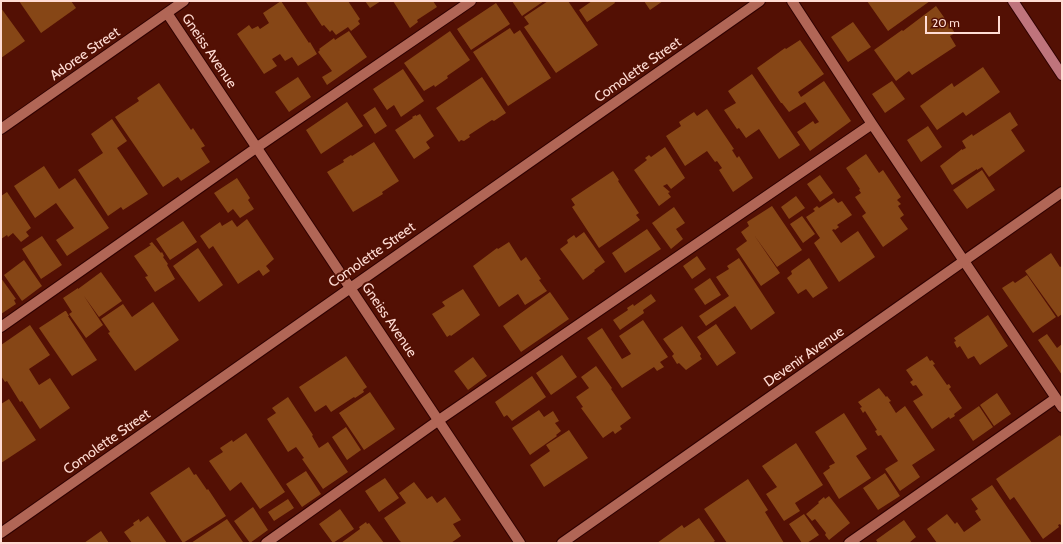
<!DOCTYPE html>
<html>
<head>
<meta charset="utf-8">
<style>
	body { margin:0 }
	#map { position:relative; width:1063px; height:544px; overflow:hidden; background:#531004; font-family:Cabin,sans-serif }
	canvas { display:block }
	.frame { position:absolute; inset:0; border:2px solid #ffdcd4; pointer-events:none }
	.scale { position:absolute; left:925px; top:16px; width:75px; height:18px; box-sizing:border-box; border:2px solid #ffdcd4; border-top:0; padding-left:5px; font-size:12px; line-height:14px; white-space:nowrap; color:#ffdcd4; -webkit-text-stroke:3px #531004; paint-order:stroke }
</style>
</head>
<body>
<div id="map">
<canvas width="1063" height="544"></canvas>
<div class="frame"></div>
<div class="scale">20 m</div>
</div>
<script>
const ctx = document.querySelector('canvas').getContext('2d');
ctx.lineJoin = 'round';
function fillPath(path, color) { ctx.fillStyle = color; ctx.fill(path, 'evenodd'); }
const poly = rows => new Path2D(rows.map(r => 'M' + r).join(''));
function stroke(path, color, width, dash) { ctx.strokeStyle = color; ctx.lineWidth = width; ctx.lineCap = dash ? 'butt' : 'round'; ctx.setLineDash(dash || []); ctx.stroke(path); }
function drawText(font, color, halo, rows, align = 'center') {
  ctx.font = font + ' Cabin,sans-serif'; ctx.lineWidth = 4; ctx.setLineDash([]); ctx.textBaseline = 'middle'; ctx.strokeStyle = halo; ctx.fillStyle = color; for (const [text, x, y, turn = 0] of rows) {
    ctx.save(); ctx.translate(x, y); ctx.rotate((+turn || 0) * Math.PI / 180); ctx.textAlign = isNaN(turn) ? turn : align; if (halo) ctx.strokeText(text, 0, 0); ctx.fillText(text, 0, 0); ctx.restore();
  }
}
fillPath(poly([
	[19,1,71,1,76,8,41,33],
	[281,1,309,43,310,42,317,54,298,66,292,57,285,61,280,54,272,59,277,66,264,74,237,34,249,25,252,29,258,26,260,29,269,23,263,13],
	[308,1,348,1,360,19,358,21,360,24,351,31,348,27,336,35,332,30,330,32,324,25,322,26,306,2],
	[365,1,381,1,370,8],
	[393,1,433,1,437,7,417,20,418,22,410,28],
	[512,1,544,1,522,16],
	[548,1,568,1,598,45,556,73,524,27,529,24,524,17],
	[592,1,614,1,615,3,587,22,579,10],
	[644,1,663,1,650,10],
	[867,1,930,1,888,31],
	[496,3,510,24,471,50,457,29],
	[936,6,955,33,950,36,956,46,912,75,909,71,896,81,874,50,902,30,903,31],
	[1,8,25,41,1,58],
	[853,22,871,47,848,62,831,37],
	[510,28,514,34,520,30,551,78,508,106,473,52],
	[349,31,367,57,327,85,322,77,332,71,318,52,320,50,319,49,334,38,335,40,338,38],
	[450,31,470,60,447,76,448,78,435,87,434,85,424,91,404,63],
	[800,40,824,74,798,92,801,97,824,81,851,121,810,151,797,132,813,121,815,124,819,122,805,102,789,112,782,103,781,103,757,68,785,48,786,49],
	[983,67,1000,92,966,116,963,112,937,130,920,106,952,83,954,87],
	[403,69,424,101,401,117,394,105,387,110,373,89],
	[752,74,800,145,779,159,759,129,746,138,739,128,737,129,724,110,736,103,728,91],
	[298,77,311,97,289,112,275,92],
	[482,77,506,113,494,121,492,120,469,135,470,137,464,141,461,140,459,142,436,108],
	[892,81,905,99,885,113,872,94],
	[159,83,191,130,193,128,205,146,201,148,210,162,181,181,178,177,163,187,115,117,139,101,137,98],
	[347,102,363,126,321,154,306,130],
	[375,107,387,126,375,134,363,115],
	[707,109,734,149,732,150,737,158,739,156,753,178,733,192,719,170,722,168,717,161,715,162,707,151,685,166,666,136,681,126,679,122,694,112,697,116],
	[1010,112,1018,125,1011,130,1025,151,989,177,982,167,977,170,977,169,952,185,940,166,962,149,962,150,966,148,962,141,972,134,973,136],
	[420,114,434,136,426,142,430,148,414,159,395,130,413,118,412,117,416,115,416,116],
	[112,119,127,141,117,148,148,194,123,210,121,207,108,216,78,170,103,153,91,134],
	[928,126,942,147,921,162,907,140],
	[374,142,399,181,382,192,383,194,353,212,327,172,344,162,343,160,351,155,352,156],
	[665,147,685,178,671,189,667,184,663,186,670,192,668,193,671,197,659,206,634,170,647,160,645,158,649,155,651,157],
	[866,154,879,173,883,170,901,197,897,200,901,204,898,206,904,215,900,218,908,229,883,247,862,216,866,213,855,197,861,193,859,190,860,189,846,168],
	[44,166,59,189,75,178,109,228,67,256,56,240,74,228,56,203,35,218,14,186],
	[982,170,995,190,967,209,953,190],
	[613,171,619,180,618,181,639,213,636,215,640,220,599,248,572,207,575,205,571,199],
	[820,175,833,193,820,202,807,184],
	[237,178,250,198,248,200,254,209,240,218,233,209,228,213,214,193],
	[7,192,31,228,26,232,29,236,21,242,13,233,8,237,7,235,1,239,1,196],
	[796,196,805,208,789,219,781,207],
	[834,198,838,203,842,201,852,215,837,225,839,227,835,230,834,229,832,230,841,243,858,231,875,257,839,282,814,243,820,238,806,217,815,211,813,209,817,206,819,208],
	[772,206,802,250,777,267,754,235,780,273,761,286,736,249,747,241,741,232,749,226,747,222],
	[674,207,685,223,676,229,683,239,671,249,652,223],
	[802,216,815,234,803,243,790,224],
	[247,219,274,259,266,266,270,271,263,276,259,270,238,284,213,246,209,249,200,236,220,222,222,226,232,220,237,227],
	[183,221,197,242,170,260,156,239],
	[647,229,661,249,625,273,612,253],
	[584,232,605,262,594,270,595,271,583,280,560,249,568,243,567,240,574,235,576,238],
	[42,236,62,265,41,279,22,249],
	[152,242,161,253,162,252,164,256,163,257,168,264,167,265,175,279,155,292,145,277,148,276,134,256,151,245,149,244],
	[509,242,521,261,526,257,541,279,539,280,547,291,525,305,518,294,499,307,473,266,497,248,498,249],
	[198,248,223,285,199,302,173,266],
	[1051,253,1060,267,1062,266,1062,314,1058,317,1025,271],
	[697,256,706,269,692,279,683,266],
	[739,258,775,313,751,330,735,306,706,326,699,316,729,296,716,277,729,269,727,266],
	[809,258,828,288,813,298,806,289,798,294,787,278,792,274,791,271],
	[24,260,42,286,22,301,4,275],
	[101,272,122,301,99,317,84,296,103,325,86,338,69,314,72,312,63,298,78,288,78,289],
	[1027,275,1056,317,1033,333,1002,288,1013,281,1015,283],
	[1,278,16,299,14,300,16,304,1,314],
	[710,278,721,295,705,305,694,289],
	[463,289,480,315,451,336,450,335,447,337,432,314,445,306,442,302],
	[550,292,569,319,521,352,503,326],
	[651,294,656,301,643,310,644,313,620,330,613,320,628,310,627,308,633,304,634,306],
	[153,302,179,340,135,371,108,333,110,332,101,319,123,304,132,317],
	[65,311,66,311,69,316,68,316,97,360,72,376,39,328],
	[988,315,1008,346,980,365,974,356,968,359,960,346,957,348,954,342,956,341,954,338],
	[643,320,668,357,660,362,664,367,657,371,654,367,622,388,587,338,602,328,622,359,631,354,619,336],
	[716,324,736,353,717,366,697,337],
	[30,325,50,355,29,369,39,385,50,378,70,408,40,429,22,401,20,402,7,381,5,382,1,376,1,351,2,350,1,345],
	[682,326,701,354,700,356,702,359,686,370,679,363,677,364,672,356,674,354,663,339],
	[1047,334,1057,348,1062,344,1062,375,1038,340],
	[562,355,577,377,551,395,536,373],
	[346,356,367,387,363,390,364,392,355,398,354,397,331,412,326,405,315,412,299,387],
	[927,356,930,361,932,360,935,364,933,365,947,385,949,384,951,387,949,389,962,408,954,414,955,416,950,419,949,417,932,429,913,401,923,395,916,385,913,386,910,382,913,380,906,370],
	[473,357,487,376,468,390,454,371],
	[596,366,612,388,611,389,631,418,620,426,622,429,615,434,613,431,603,438,581,408,583,407,576,397,589,388,581,377],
	[532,376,546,397,512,421,507,415,504,417,495,402],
	[879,388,886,397,887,396,891,401,889,402,896,413,905,406,935,450,912,465,920,477,900,491,885,469,898,461,881,435,878,436,875,431,877,430,865,411,863,413,860,408,862,407,858,402],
	[370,392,395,429,364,450,339,413],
	[997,393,1011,414,994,426,980,405],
	[288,397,313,435,312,436,319,448,328,442,348,472,323,489,302,459,304,458,296,447,288,452,267,419,276,413,272,408],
	[9,399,36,440,1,463,1,404],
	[979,406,993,427,973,441,959,420],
	[539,410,544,417,553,411,559,421,555,423,561,431,556,435,557,436,530,455,512,428],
	[844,413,867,449,856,456,871,478,839,499,823,473,830,468,829,466,835,463,815,432],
	[346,427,361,450,347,460,332,437],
	[569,430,588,458,544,487,530,465,550,451,546,445],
	[246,433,285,492,260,509,241,482,230,491,209,461,223,452,220,448,232,440,233,442],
	[1060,435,1062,438,1062,527,1060,524,1058,525,1059,527,1043,539,1014,497,1010,500,996,479],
	[796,443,823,485,795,503,800,511,784,521,766,494,777,487,762,466],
	[189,467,194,475,196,474,207,490,208,489,226,516,183,543,150,493],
	[306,471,321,494,302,507,286,484],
	[885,473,900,496,878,510,863,488],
	[385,478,399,498,379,512,365,491],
	[748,479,768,510,765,512,784,543,727,543,704,509],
	[414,482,427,499,432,496,437,503,445,497,461,520,453,524,461,536,451,543,402,543,399,540,384,518,406,503,399,493],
	[992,485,1032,543,937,543,927,529,947,514,955,524,957,522,964,532,981,520,975,511,978,509,971,499],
	[829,496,850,523,829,540,825,535,826,533,815,519,812,521,806,514,819,503,818,502,824,497,825,499],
	[288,499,294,508,274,521,268,512],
	[253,507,268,530,250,543,234,521],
	[340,509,354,529,333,543,319,524],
	[804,514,819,535,807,543,802,543,789,524],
	[148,516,167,543,132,543,124,532,134,525,133,523,139,519,140,522],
	[699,518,715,541,712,543,657,543,682,525,684,528],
	[227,519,243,542,241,543,191,543],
	[904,520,916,537,910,542,911,543,878,543,876,540],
	[366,522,367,524,369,523,384,543,341,543,360,529,359,527],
	[101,531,109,543,84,543]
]), '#864616');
const service = poly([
	[792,1,872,124,1062,407],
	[1,327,256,148,471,1],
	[266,543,439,420,872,124],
	[849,543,1056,398]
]);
const minor = poly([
	[167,13,520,543],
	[1,129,184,1],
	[1,533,760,1],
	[562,543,1062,192]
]);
const secondary = poly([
	[1013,1,1062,75]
]);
stroke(service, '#2f0000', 12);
stroke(minor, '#2f0000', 12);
stroke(secondary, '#2f0000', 12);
stroke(service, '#b16656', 10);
stroke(minor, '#b16656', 10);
stroke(secondary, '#bf747c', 10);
drawText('14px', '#ffdcd4', '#531004', [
	["Gneiss Avenue",209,51,56],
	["Adoree Street",85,54,-35],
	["Comolette Street",638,70,-35],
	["Comolette Street",372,255,-35],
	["Gneiss Avenue",389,320,56],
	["Devenir Avenue",804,357,-35],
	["Comolette Street",107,442,-35]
]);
</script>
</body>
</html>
